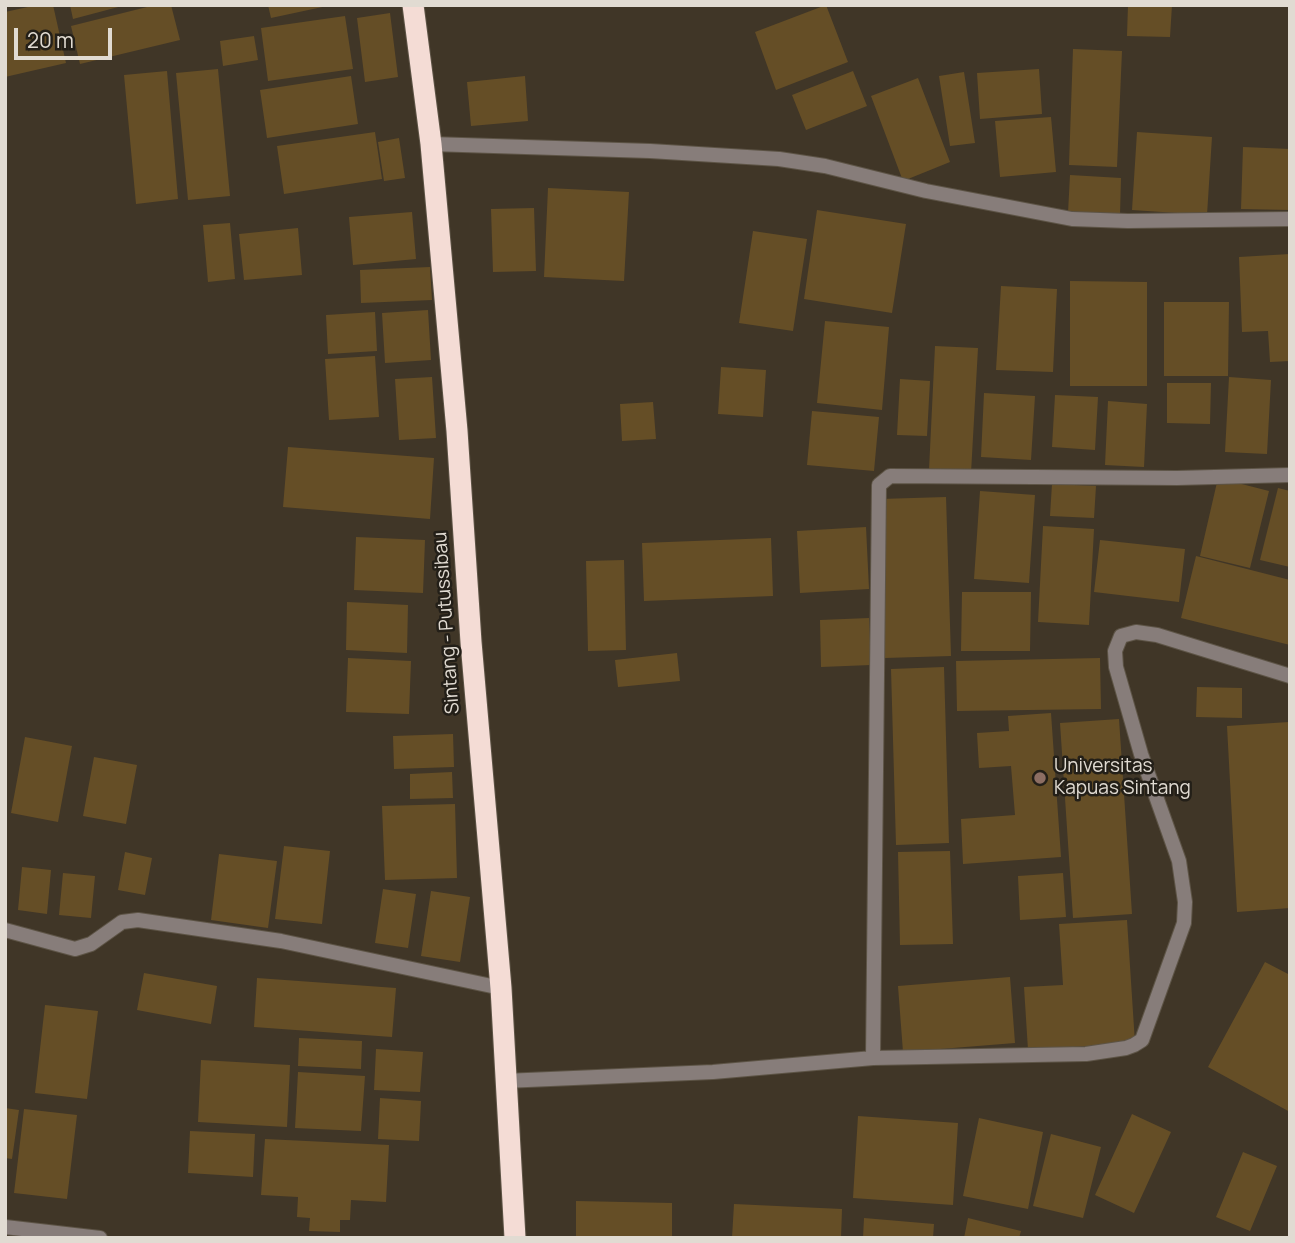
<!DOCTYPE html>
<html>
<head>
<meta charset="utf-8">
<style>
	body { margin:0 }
	#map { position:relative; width:1295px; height:1243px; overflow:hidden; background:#403627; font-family:Manrope,sans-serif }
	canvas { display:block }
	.frame { position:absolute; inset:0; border:7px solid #e1dbd2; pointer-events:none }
	.scale { position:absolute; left:14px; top:28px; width:98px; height:32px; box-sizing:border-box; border:4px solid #e1dbd2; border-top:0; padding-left:9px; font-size:21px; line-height:24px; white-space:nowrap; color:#e1dbd2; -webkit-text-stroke:5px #231f18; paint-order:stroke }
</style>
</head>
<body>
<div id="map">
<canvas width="1295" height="1243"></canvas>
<div class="frame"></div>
<div class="scale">20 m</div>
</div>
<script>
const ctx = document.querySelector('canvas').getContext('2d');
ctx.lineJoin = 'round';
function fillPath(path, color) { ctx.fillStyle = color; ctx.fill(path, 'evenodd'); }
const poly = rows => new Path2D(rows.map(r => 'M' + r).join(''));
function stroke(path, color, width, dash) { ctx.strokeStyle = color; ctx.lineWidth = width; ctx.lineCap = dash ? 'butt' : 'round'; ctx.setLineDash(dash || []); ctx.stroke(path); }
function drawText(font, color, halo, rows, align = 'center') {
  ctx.font = font + ' Manrope,sans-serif'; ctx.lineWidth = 5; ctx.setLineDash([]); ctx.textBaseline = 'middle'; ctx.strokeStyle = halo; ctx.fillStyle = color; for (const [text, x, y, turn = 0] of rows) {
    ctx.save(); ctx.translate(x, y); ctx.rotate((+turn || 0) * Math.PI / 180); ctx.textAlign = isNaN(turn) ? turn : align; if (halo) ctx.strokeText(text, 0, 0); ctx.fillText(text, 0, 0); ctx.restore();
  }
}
fillPath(poly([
	[37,5,53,5,66,63,5,77,5,12],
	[70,5,122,5,122,6,73,19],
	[155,5,171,5,180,40,80,64,71,26],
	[268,5,327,5,327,6,271,18],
	[826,5,848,62,776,90,755,32],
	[1128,5,1172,5,1170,37,1127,36],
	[390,13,398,77,365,82,357,18],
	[345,16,353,69,268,81,261,28],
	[254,36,258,60,223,66,220,41],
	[1073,49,1122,51,1117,167,1069,165],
	[218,69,230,196,188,200,176,73],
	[1039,69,1042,114,980,119,977,73],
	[167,71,178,199,136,204,124,75],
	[853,71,867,106,806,130,792,95],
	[964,72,975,143,950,146,939,76],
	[351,76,358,124,267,138,260,90],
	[525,76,528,121,471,126,467,82],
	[918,78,950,162,903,181,871,96],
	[1051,117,1056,172,1000,177,995,121],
	[375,132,382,179,284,194,277,146],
	[1137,132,1212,137,1207,215,1132,210],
	[399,138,405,178,384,181,378,142],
	[1243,147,1290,149,1290,210,1241,209],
	[1070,175,1121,178,1120,215,1068,213],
	[548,188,629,192,624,281,544,277],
	[534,208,536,271,493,272,491,209],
	[817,210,906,224,892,313,804,299],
	[412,212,416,259,353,265,349,217],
	[230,223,235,279,208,282,203,225],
	[298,228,302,275,244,280,239,234],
	[753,231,807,239,793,331,739,323],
	[1290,254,1290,361,1270,362,1268,331,1242,332,1239,257],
	[430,267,432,300,361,303,360,270],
	[1070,281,1147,282,1147,386,1070,386],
	[1001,286,1057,289,1053,372,996,370],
	[1164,302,1229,302,1228,376,1164,376],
	[428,310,431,360,385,363,382,313],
	[375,312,377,351,328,354,326,315],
	[825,321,889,327,882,410,817,403],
	[935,346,978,348,971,473,929,470],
	[375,356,379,417,329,420,325,359],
	[721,367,766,370,763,417,718,414],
	[432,377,436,438,399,440,395,379],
	[1229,377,1271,380,1267,454,1225,452],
	[900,379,930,381,927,436,897,435],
	[1167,383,1211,383,1210,424,1167,423],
	[984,393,1035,396,1031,460,981,457],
	[1055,395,1098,397,1095,450,1052,447],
	[1108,401,1147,404,1144,467,1105,465],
	[653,402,656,439,622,441,620,404],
	[812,411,879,417,874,471,807,465],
	[288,447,434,458,430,519,283,507],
	[1218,478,1269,491,1250,568,1200,556],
	[1052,484,1096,486,1094,518,1050,516],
	[1278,488,1290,491,1290,567,1260,560],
	[980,491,1035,495,1029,583,974,579],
	[946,497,951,656,885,658,880,499],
	[1043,526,1094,529,1089,625,1038,622],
	[866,527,869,589,800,593,797,531],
	[356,537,425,540,423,593,354,590],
	[771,538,773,596,644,601,642,543],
	[1100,540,1185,549,1179,602,1094,592],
	[1196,556,1290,580,1290,645,1181,618],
	[624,560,626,650,588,651,586,561],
	[962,592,1031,592,1030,651,961,651],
	[347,602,408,605,407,653,346,650],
	[869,618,871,665,821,667,820,620],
	[677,653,680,681,618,687,615,660],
	[348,658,411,661,409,714,346,712],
	[1100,658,1101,709,957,711,956,661],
	[944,667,949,843,896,845,891,669],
	[1197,687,1242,688,1242,718,1196,717],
	[1051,713,1061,857,963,864,961,819,1015,815,1011,766,979,768,977,733,1009,731,1008,716],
	[1119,719,1132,914,1073,918,1060,723],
	[1289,722,1290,908,1237,912,1227,726],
	[453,734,454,767,394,769,393,736],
	[25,737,72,746,58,822,11,813],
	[94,757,137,765,126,824,83,816],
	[452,772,453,798,410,799,410,774],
	[455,804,457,878,385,880,382,806],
	[284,846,330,851,322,924,275,919],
	[950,851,953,944,900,945,898,852],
	[125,852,152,858,145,895,118,890],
	[219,854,277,861,268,928,211,920],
	[22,867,51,870,47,914,18,910],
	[63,873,95,876,91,918,59,915],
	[1063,873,1066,917,1020,920,1018,876],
	[383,889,416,894,408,948,375,943],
	[431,891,470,897,460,962,421,956],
	[1127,920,1135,1043,1028,1050,1024,987,1063,985,1059,924],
	[1265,962,1290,975,1290,1112,1208,1067],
	[144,973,217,986,211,1024,137,1010],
	[1010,977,1015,1043,903,1052,898,986],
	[257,978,396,988,392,1037,254,1027],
	[45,1005,98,1011,87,1099,35,1093],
	[299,1038,362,1041,361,1069,298,1066],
	[376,1049,423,1052,420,1092,374,1090],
	[201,1060,290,1065,287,1127,198,1122],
	[298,1072,365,1076,361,1131,295,1128],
	[380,1098,421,1101,419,1141,378,1139],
	[5,1108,19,1110,12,1159,5,1158],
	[24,1109,77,1115,67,1199,14,1193],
	[1132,1114,1171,1132,1134,1213,1095,1195],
	[858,1116,958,1123,953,1205,853,1198],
	[979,1118,1043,1132,1028,1209,963,1196],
	[190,1131,255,1134,253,1177,188,1173],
	[1051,1134,1101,1147,1083,1218,1033,1206],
	[265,1139,389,1145,386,1202,351,1200,350,1220,340,1220,340,1232,309,1231,310,1218,297,1217,298,1197,261,1195],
	[1243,1152,1277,1166,1250,1231,1216,1217],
	[576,1201,672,1203,672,1238,576,1238],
	[734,1204,842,1209,841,1238,732,1238],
	[864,1218,934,1224,933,1238,863,1238],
	[968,1218,1021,1231,1019,1238,964,1238]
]), '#654e26');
const street = poly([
	[431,144,650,151,779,159,825,166,926,191,1072,219,1128,221,1290,219],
	[5,930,75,949,91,944,122,922,138,920,281,941,501,988],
	[873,1058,879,485,890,476,1177,478,1290,475],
	[504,1081,713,1072,873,1058,1086,1054,1126,1048,1134,1045,1142,1040,1184,923,1185,902,1179,861,1141,754,1116,667,1115,651,1121,636,1136,632,1157,635,1290,676],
	[5,1227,100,1238]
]);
const highway = poly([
	[413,5,431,144,457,431,471,642,501,988,515,1238]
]);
stroke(street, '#5d5446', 16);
stroke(highway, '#5d5446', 23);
stroke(street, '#877d7a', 14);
stroke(highway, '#f4dcd5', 21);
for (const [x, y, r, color] of [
	[1040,778,7,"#8d6e63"]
]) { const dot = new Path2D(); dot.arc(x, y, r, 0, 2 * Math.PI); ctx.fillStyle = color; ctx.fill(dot); stroke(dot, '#231f18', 2.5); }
drawText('19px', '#e1dbd2', '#231f18', [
	["Sintang - Putussibau",447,623,-94]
]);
drawText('19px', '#e1dbd2', '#231f18', [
	["Universitas",1054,767],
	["Kapuas Sintang",1054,789]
], 'left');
</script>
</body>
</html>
